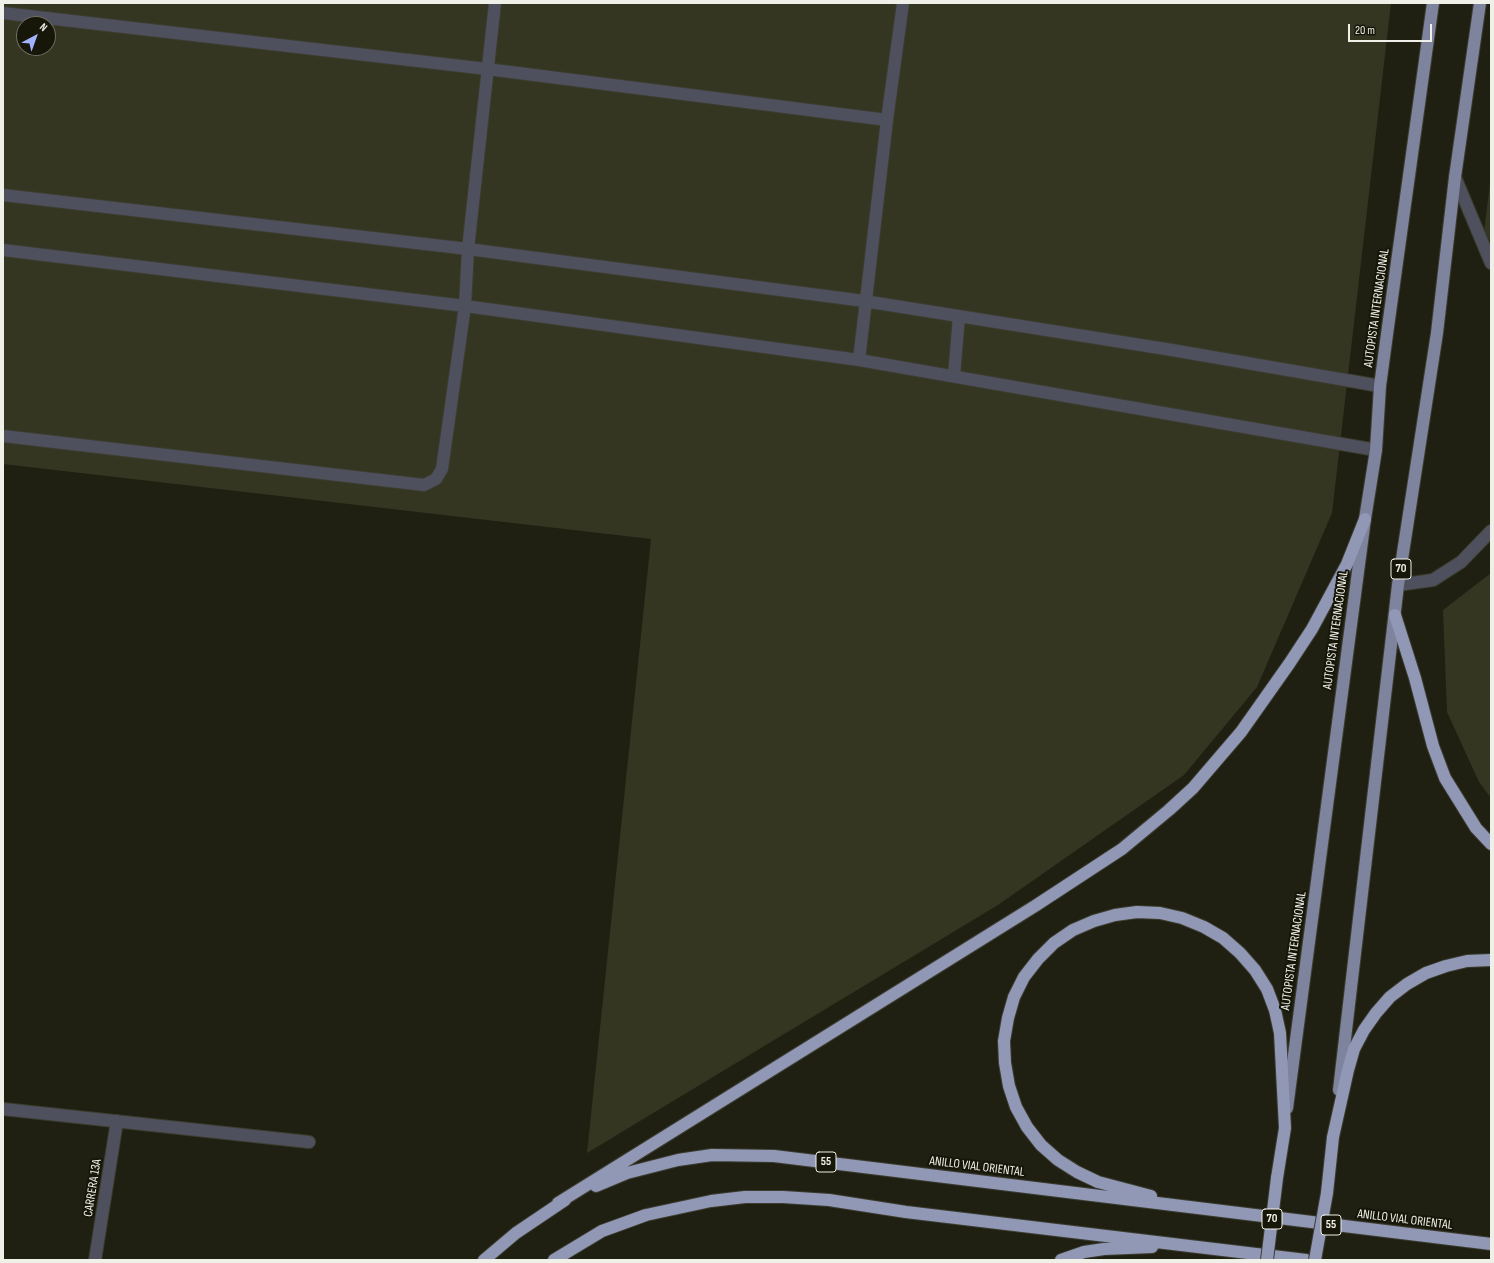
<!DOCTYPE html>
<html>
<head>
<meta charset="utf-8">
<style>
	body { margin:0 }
	#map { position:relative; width:1494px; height:1263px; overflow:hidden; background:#1f2012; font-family:"Sofia Sans Condensed",sans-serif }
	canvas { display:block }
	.frame { position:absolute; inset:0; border:4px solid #eff0e7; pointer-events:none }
	.north { position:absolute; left:16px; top:16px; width:40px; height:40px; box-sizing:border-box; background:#161609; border:1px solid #6d6d62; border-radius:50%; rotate:41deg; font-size:11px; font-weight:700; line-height:16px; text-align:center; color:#eff0e7 }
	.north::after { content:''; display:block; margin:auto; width:14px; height:18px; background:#a2b2fd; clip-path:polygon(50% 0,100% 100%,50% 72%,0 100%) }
	.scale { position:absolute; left:1348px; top:24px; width:84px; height:18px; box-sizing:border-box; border:2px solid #eff0e7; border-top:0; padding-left:5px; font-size:12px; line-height:14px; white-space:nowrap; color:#eff0e7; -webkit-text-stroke:3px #161609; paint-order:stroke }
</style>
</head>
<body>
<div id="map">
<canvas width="1494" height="1263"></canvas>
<div class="frame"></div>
<div class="north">N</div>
<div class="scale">20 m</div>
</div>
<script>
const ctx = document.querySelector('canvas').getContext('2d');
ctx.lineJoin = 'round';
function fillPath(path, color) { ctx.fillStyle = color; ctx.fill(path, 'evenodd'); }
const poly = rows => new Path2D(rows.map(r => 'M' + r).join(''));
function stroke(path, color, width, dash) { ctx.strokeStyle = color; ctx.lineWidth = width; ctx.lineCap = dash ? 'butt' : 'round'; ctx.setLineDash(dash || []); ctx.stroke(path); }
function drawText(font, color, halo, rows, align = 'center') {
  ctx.font = font + ' "Sofia Sans Condensed",sans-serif'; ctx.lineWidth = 4; ctx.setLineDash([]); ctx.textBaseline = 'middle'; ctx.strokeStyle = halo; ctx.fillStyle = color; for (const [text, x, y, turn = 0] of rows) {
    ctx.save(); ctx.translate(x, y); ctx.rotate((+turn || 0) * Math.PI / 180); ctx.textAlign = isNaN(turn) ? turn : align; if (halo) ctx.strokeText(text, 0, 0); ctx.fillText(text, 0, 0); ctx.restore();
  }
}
fillPath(poly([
	[3,3,1391,3,1332,513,1257,687,1184,775,998,905,587,1153,651,539,3,464],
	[24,24,48,24,48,48,24,48],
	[1491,175,1491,242,1484,232],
	[1491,573,1491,798,1479,782,1447,712,1443,610]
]), '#353621');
const street = poly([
	[3,13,487,69,887,120],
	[1455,177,1491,263],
	[3,195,468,249,864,301,1172,350,1380,386],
	[3,250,465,306,859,360,1376,450],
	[859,360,887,120,903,3],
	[954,376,959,316],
	[3,436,424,485,436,479,442,469,465,306,468,249,495,3],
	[1398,585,1433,580,1461,562,1491,531],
	[3,1109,309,1142],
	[95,1260,117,1121]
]);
const primary = poly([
	[1339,1090,1398,585,1437,333,1455,177,1480,3],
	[1287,1108,1365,519,1376,450,1380,386,1388,327,1433,3]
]);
const highway = poly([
	[1395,615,1415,678,1433,746,1445,778,1476,828,1491,844],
	[596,1186,627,1173,678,1160,712,1155,774,1156,1491,1244],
	[1327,1193,1333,1137,1348,1070,1354,1049,1364,1030,1376,1013,1390,997,1407,984,1426,973,1446,966,1467,961,1491,960],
	[1151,1196,1098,1182,1077,1172,1058,1160,1041,1145,1027,1127,1016,1107,1009,1086,1005,1063,1004,1041,1008,1018,1014,997,1024,977,1038,959,1054,943,1073,930,1094,921,1115,915,1137,912,1160,913,1182,918,1204,927,1223,938,1240,953,1255,970,1267,989,1275,1010,1280,1033,1285,1128,1277,1178],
	[558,1203,1035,906,1122,849,1169,810,1193,788,1241,732,1289,664,1312,629,1347,564,1365,519],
	[484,1260,516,1233,565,1200],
	[554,1260,602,1231,646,1215,711,1201,745,1197,783,1197,829,1200,906,1212,1306,1260],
	[1061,1260,1084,1252,1104,1249,1152,1247]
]);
stroke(street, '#3c3d30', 14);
stroke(primary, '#3c3d30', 14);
stroke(highway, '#3c3d30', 14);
stroke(street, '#4e515d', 12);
stroke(primary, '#7e849d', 12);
stroke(highway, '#9098b6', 12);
const highwayBridge = poly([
	[1267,1260,1277,1178],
	[1315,1260,1327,1193]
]);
stroke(highwayBridge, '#3c3d30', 14, []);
stroke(highwayBridge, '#9098b6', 12);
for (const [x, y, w] of [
	[1401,569,20],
	[826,1162,20],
	[1272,1219,20],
	[1331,1225,20]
]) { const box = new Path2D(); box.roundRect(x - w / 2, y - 10, w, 20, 3); ctx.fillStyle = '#161609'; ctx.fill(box); stroke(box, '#eff0e7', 1); }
drawText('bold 12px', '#eff0e7', null, [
	["70",1401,569],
	["55",826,1162],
	["70",1272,1219],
	["55",1331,1225]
]);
drawText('13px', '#eff0e7', '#161609', [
	["AUTOPISTA INTERNACIONAL",1377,308,-82],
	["AUTOPISTA INTERNACIONAL",1336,630,-82],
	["AUTOPISTA INTERNACIONAL",1294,951,-82],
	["ANILLO VIAL ORIENTAL",977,1167,7],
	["CARRERA 13A",93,1188,-81],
	["ANILLO VIAL ORIENTAL",1405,1220,7]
]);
</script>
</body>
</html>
